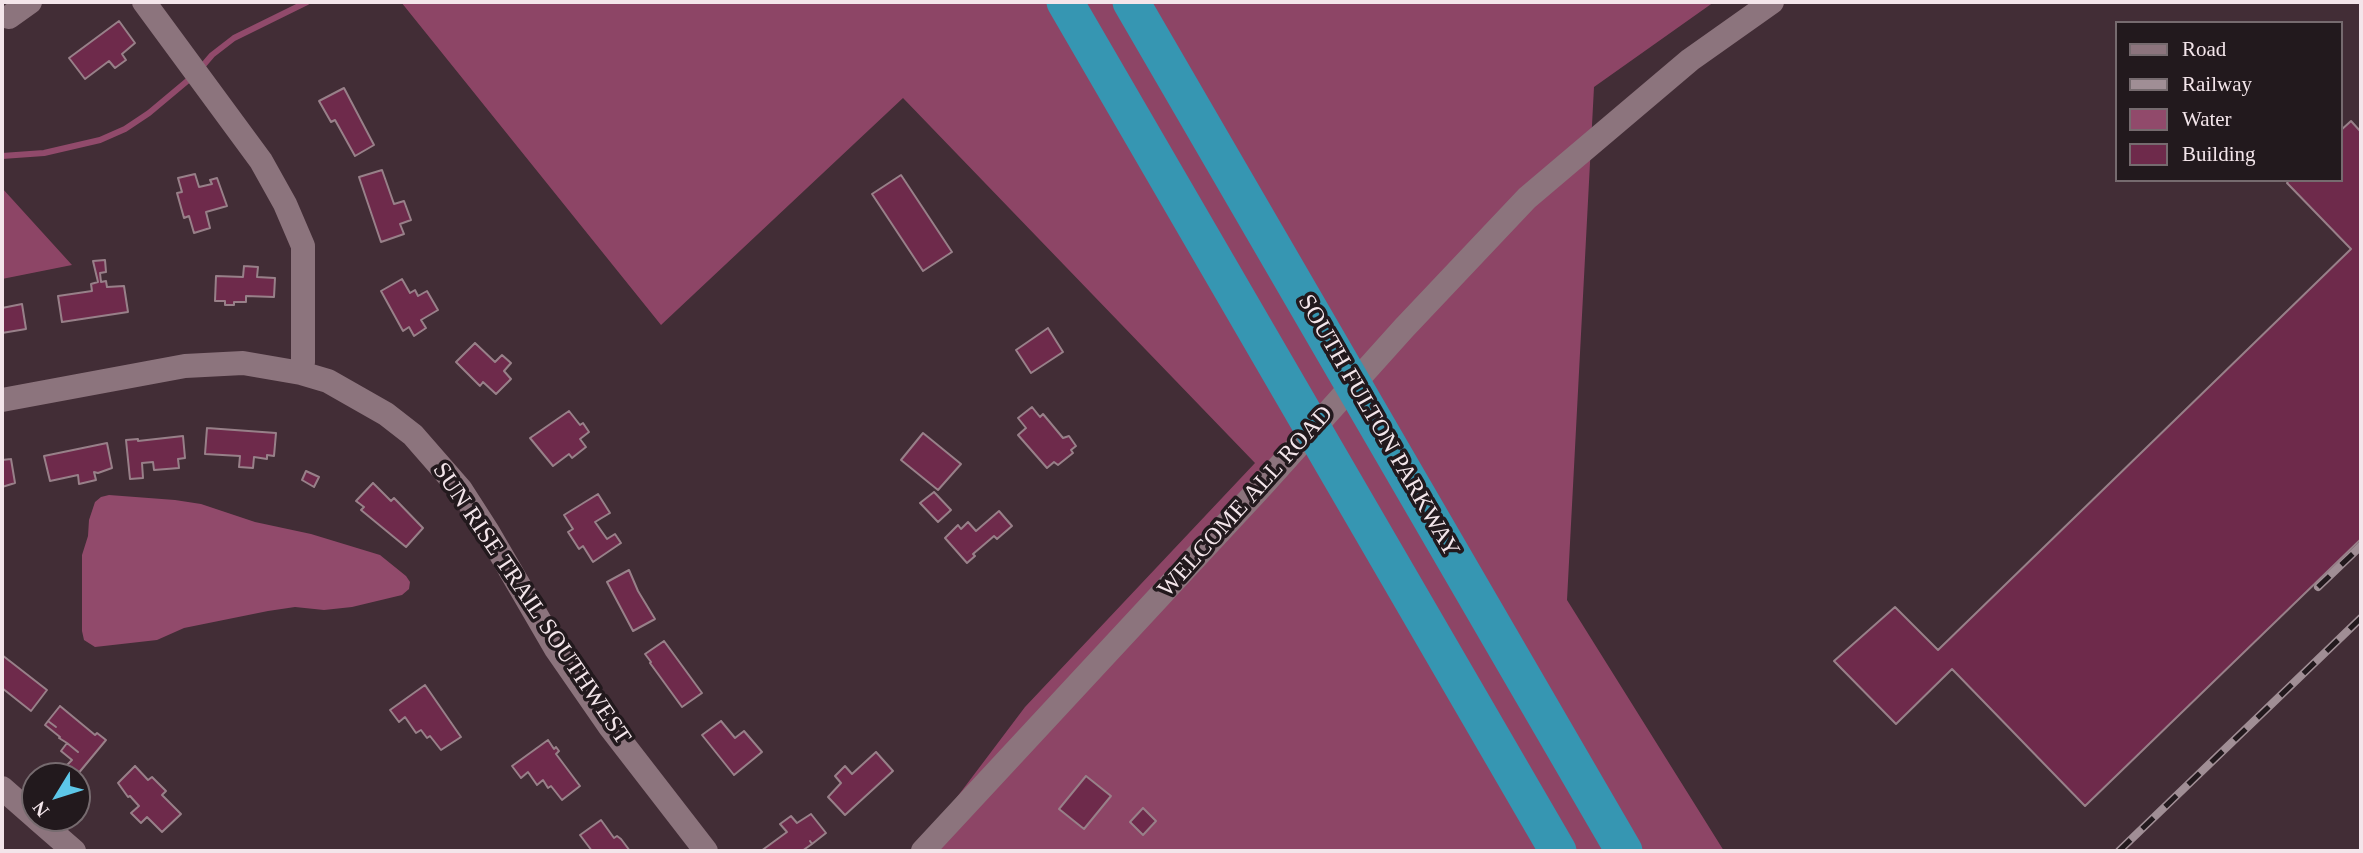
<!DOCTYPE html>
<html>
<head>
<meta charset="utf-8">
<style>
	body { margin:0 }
	#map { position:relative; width:2363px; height:853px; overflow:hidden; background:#422d36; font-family:"Times New Roman",serif }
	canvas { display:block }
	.frame { position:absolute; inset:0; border:4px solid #f3e5ea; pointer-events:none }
	.legend { position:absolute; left:2115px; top:21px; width:228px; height:161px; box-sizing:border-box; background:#22191d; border:2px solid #766b6f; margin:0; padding:9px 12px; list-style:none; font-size:21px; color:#f3e5ea }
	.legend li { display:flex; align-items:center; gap:14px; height:35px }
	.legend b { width:35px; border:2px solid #766b6f }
	.north { position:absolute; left:21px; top:762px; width:70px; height:70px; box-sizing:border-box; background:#22191d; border:2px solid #766b6f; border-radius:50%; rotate:232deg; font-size:19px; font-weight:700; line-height:28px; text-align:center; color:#f3e5ea }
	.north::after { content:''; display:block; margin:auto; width:24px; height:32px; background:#5dc7e8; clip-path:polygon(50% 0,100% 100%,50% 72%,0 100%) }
</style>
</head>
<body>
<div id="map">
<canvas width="2363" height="853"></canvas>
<div class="frame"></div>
<ul class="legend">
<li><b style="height:9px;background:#8c747d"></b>Road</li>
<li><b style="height:9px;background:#a08e95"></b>Railway</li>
<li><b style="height:19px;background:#914a6b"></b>Water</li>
<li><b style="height:19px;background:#6e2a4b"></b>Building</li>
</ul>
<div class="north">N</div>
</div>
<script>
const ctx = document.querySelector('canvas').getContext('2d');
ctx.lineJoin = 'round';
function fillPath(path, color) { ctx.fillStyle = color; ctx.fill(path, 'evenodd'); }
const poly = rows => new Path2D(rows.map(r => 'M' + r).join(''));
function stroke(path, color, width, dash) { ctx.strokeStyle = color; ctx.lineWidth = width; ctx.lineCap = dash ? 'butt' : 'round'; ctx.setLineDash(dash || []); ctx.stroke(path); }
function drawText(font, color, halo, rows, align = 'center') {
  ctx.font = font + ' "Times New Roman",serif'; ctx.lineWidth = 7; ctx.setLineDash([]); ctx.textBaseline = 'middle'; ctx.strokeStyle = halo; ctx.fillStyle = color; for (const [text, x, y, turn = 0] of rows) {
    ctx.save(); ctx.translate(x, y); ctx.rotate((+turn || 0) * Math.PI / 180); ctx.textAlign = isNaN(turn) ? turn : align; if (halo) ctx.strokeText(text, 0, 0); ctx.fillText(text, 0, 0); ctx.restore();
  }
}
fillPath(poly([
	[401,2,1714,2,1594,87,1567,600,1724,851,912,851,939,821,1025,707,1255,463,903,98,661,325],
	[2,188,72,265,2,279]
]), '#8d4566');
fillPath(poly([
	[109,495,175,500,201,504,255,522,311,534,380,555,406,576,410,582,409,589,402,595,352,607,324,610,295,607,268,611,184,628,157,640,95,647,84,640,82,631,82,555,88,536,89,520,95,502,101,497]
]), '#914a6b');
stroke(poly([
	[200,69,212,55,234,38,307,2],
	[2,156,44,153,100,140,125,129,149,113,192,77]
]), '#914a6b', 6);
const building = poly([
	[119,21,135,43,122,54,126,60,115,68,109,61,85,79,69,58,119,21],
	[344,88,374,145,355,156,335,120,331,122,319,101,344,88],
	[2351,121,2361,132,2361,539,2085,806,1952,669,1896,724,1834,661,1895,607,1938,650,2351,249,2287,183,2289,180,2340,180,2340,131,2351,121],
	[382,170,394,204,404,201,411,220,400,224,404,234,381,242,359,177,382,170],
	[195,174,199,187,212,184,210,180,217,178,227,206,206,212,210,228,194,233,189,216,184,218,177,193,182,192,178,178,195,174],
	[901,175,952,252,923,271,872,194,901,175],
	[105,260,106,272,100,273,101,282,106,281,107,287,124,286,128,312,62,322,58,296,92,291,91,284,98,282,93,261,105,260],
	[244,266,258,267,257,277,275,278,274,297,246,296,246,302,234,302,234,305,225,305,225,301,215,301,216,276,243,277,244,266],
	[402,279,410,293,415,290,418,296,427,291,438,310,421,320,426,328,414,336,409,327,403,331,381,291,402,279],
	[22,304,26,329,2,333,2,308,22,304],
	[1048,328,1063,352,1031,373,1016,350,1048,328],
	[475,343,495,362,502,355,511,363,504,371,511,379,496,394,483,382,480,386,456,362,475,343],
	[1032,407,1040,417,1043,414,1063,438,1069,436,1076,446,1071,450,1073,453,1058,465,1054,462,1047,468,1018,435,1026,428,1018,418,1032,407],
	[569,411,580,425,583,423,589,432,580,439,586,447,572,458,569,454,553,466,530,438,569,411],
	[207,428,276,433,274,456,267,455,267,459,254,457,253,468,239,467,240,456,205,454,207,428],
	[923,433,961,464,938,490,901,460,923,433],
	[183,436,185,458,178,459,179,468,154,470,153,462,142,463,143,478,130,479,126,440,138,439,138,441,183,436],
	[107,443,112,468,98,473,94,472,96,480,79,484,78,475,50,481,44,456,107,443],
	[11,459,15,483,2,487,2,460,11,459],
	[306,471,319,477,314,487,302,480,306,471],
	[373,483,391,501,394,498,423,528,406,547,361,510,364,507,356,501,373,483],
	[934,492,951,510,938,522,920,503,934,492],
	[598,494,610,513,595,522,607,539,615,534,621,543,593,562,583,546,579,549,568,532,573,529,564,515,598,494],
	[999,511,1012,526,997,539,994,536,973,554,975,556,967,563,945,538,958,525,961,529,968,522,976,531,999,511],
	[629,570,638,591,655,619,633,631,607,582,629,570],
	[664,641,702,693,682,707,650,663,651,662,645,654,664,641],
	[2,655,47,690,31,711,2,688,2,655],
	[425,685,461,737,441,750,430,736,427,738,421,730,416,733,405,717,399,722,390,710,425,685],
	[60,706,95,735,97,733,106,740,77,775,66,766,72,760,61,751,67,743,78,752,67,743,59,738,60,737,45,725,48,721,56,727,48,721,60,706],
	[721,721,735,738,744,731,762,752,734,775,702,735,721,721],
	[548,740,554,749,556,747,559,751,556,754,580,786,562,800,551,786,548,788,543,780,537,785,528,772,521,778,512,766,548,740],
	[876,752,893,771,845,815,828,797,841,783,835,776,845,766,852,774,876,752],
	[135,766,148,780,152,777,166,791,162,795,181,814,162,832,147,817,141,823,131,813,139,806,130,796,128,797,118,783,135,766],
	[1086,776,1111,796,1084,829,1059,809,1086,776],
	[1143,808,1156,821,1143,835,1130,822,1143,808],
	[811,814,826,833,812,844,810,841,812,844,802,851,761,851,787,832,780,824,791,816,797,823,811,814],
	[601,820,614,838,617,836,621,839,630,851,592,851,580,835,601,820]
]);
fillPath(building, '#6e2a4b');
stroke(building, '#988089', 2);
stroke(poly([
	[144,2,261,161,285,204,303,246,303,362,301,373],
	[9,17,30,2],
	[2,400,185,366,243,363,301,373,328,381,386,414,413,435,461,490,488,532,556,649,610,727,706,851],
	[2,788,35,817],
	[36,818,74,851],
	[923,851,1261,487,1404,328,1527,198,1690,60,1772,2]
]), '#8c747d', 24);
stroke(poly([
	[1065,2,1558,851],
	[1131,2,1624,851]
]), '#3696b2', 37);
const rail = poly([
	[2318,587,2361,546],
	[2119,851,2361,618]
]);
stroke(rail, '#a08e95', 8);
stroke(rail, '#22191d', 5, [16]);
drawText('24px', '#f3e5ea', '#22191d', [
	["SOUTH FULTON PARKWAY",1378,426,60],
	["WELCOME ALL ROAD",1246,502,-48],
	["SUN RISE TRAIL SOUTHWEST",531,604,56]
]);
</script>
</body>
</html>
